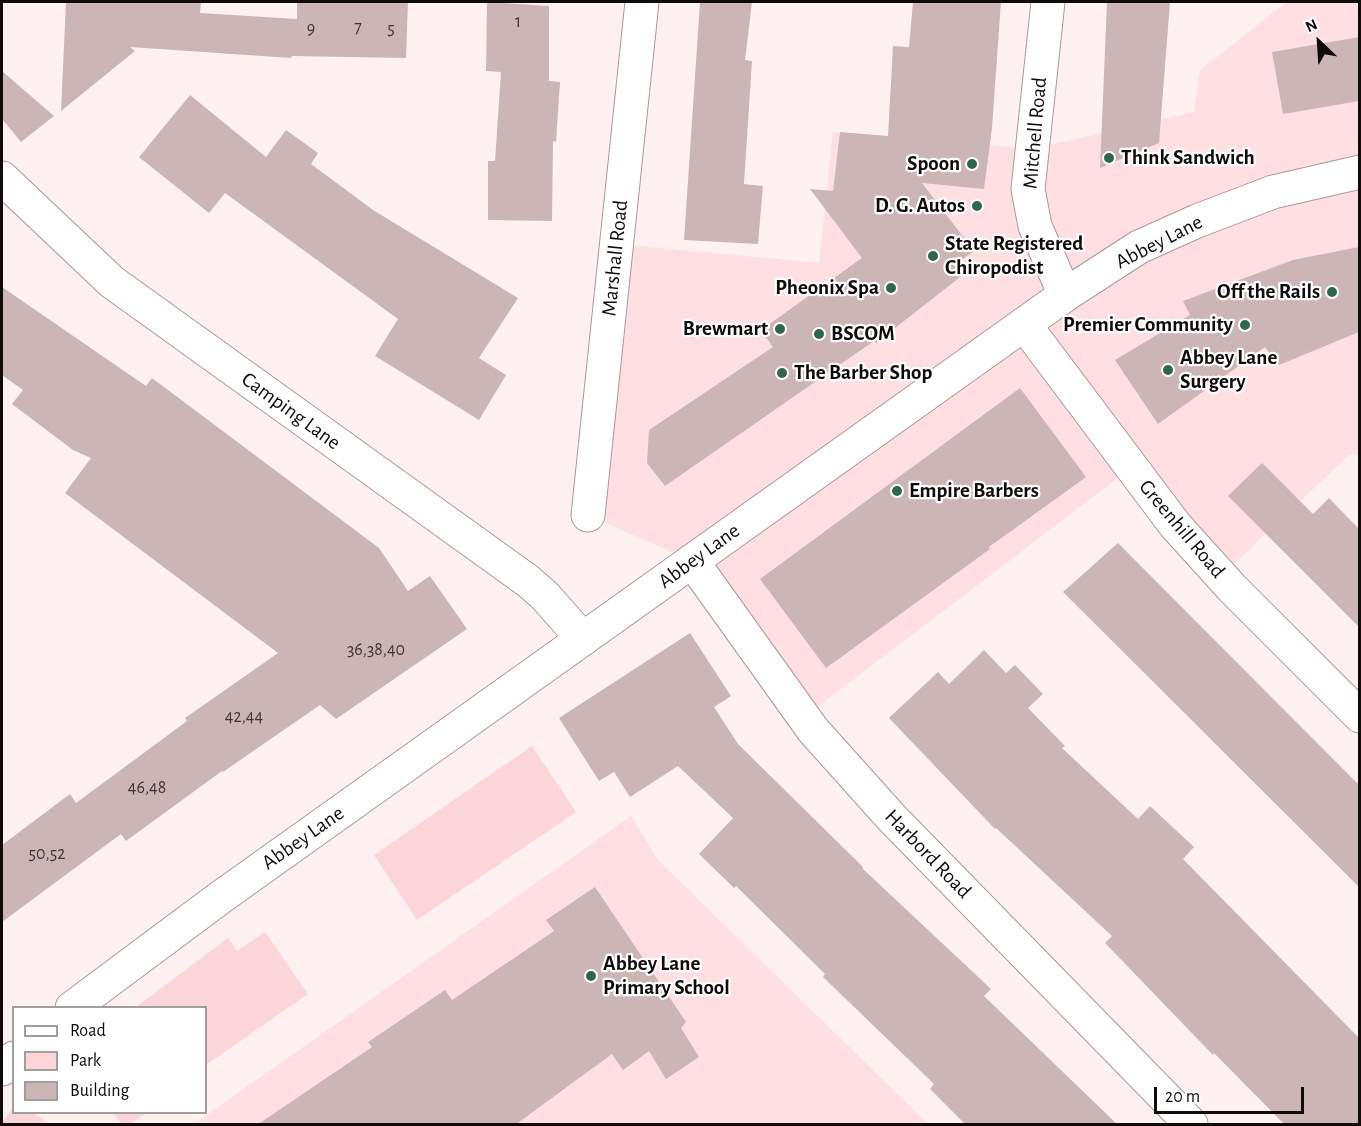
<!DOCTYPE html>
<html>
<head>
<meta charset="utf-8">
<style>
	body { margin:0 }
	#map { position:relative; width:1361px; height:1126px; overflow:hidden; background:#fff1f2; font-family:"Alegreya Sans",sans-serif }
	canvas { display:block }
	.frame { position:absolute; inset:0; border:3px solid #110a0a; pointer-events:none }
	.legend { position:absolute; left:12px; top:1006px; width:195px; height:108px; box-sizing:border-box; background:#fff; border:2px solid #a09d9d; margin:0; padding:8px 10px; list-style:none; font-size:18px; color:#110a0a }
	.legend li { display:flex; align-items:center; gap:12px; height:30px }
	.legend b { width:30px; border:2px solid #a09d9d }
	.north { position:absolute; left:1289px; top:12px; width:60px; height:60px; -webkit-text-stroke:4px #fff; paint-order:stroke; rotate:335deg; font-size:16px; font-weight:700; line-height:24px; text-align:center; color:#110a0a }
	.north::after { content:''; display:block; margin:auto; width:21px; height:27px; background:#110a0a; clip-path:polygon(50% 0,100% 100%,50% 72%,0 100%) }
	.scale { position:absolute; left:1154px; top:1087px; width:150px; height:27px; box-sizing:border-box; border:3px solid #110a0a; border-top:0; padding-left:8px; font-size:18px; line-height:21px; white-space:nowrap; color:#110a0a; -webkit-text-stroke:4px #fff; paint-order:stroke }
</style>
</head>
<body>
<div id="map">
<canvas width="1361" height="1126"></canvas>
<div class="frame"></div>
<ul class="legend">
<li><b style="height:8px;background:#fff"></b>Road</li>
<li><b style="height:16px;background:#fcd5d8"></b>Park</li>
<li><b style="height:16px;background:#ccb5b7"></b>Building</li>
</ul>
<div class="north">N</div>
<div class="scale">20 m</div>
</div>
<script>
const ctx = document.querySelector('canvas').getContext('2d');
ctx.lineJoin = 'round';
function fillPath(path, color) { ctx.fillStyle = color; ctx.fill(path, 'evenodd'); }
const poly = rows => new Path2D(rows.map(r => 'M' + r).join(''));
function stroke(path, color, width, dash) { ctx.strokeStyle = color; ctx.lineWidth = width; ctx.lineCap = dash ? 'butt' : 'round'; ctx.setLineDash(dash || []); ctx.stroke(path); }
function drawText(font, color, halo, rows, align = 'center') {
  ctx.font = font + ' "Alegreya Sans",sans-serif'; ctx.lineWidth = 4.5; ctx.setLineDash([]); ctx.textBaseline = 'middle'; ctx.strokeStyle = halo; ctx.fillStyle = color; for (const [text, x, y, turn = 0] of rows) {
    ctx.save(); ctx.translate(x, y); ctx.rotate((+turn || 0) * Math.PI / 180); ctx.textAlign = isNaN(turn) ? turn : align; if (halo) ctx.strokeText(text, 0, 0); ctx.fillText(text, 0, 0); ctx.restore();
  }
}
fillPath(poly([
	[1287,2,1359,2,1359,455,1350,454,1221,576,1131,468,804,717,692,561,588,515,617,244,819,263,833,132,1032,149,1194,112,1200,70],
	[631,816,658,860,928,1124,194,1124]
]), '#ffdfe1');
fillPath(poly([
	[532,746,576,812,417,920,374,855],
	[265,932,308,994,206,1065,206,1008,136,1007,228,938,237,951],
	[13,1108,14,1112,35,1113,48,1124,2,1124,2,1122],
	[112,1113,146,1113,131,1124,122,1124]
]), '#fcd5d8');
fillPath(poly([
	[66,2,201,2,200,13,297,19,297,2,408,2,406,58,292,56,291,58,130,47,135,51,61,111],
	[487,2,549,6,549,81,560,82,556,142,553,141,552,221,488,220,488,161,495,161,501,72,486,71],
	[700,2,752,2,745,60,752,61,744,184,763,186,758,244,684,240],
	[913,2,1001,2,992,128,984,189,922,183,974,251,957,263,964,274,876,343,874,341,665,486,647,463,649,430,773,347,761,330,862,258,810,189,833,191,840,132,888,136,893,46,909,47],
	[1107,2,1170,2,1159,143,1100,168],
	[1359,37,1359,101,1283,114,1272,52],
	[2,71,54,116,21,142,2,119],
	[190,95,266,157,286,130,318,153,311,164,373,210,518,298,479,358,506,375,479,420,375,356,398,319,225,193,209,213,139,157],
	[1359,247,1359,332,1279,365,1265,347,1158,424,1115,360,1190,315,1183,301,1293,260],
	[2,287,146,386,152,378,379,548,408,591,430,576,467,629,336,719,320,705,223,772,222,771,126,841,121,834,2,922,2,845,70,794,76,803,187,721,185,718,278,653,65,493,91,458,73,450,12,404,23,390,2,375],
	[1020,388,1086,477,989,547,990,549,826,668,760,579],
	[1262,463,1313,514,1329,498,1359,529,1359,627,1228,496],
	[1118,543,1359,785,1359,887,1063,592],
	[690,633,731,696,714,707,738,744,863,867,862,868,991,989,984,996,1118,1125,966,1125,930,1089,934,1084,823,977,825,974,736,886,734,888,699,854,733,818,678,766,630,797,614,772,599,781,559,718],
	[984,650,1006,673,1015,665,1043,694,1028,708,1065,746,1062,748,1138,819,1150,806,1194,847,1183,859,1359,1038,1359,1125,1285,1125,1214,1053,1213,1055,1105,943,1112,936,996,828,995,829,889,718,938,672,949,684],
	[595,887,686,1022,681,1028,699,1057,666,1079,649,1051,623,1070,612,1054,515,1125,257,1125,372,1047,368,1042,445,990,452,1000,554,931,546,920]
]), '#ccb5b7');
const street = poly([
	[1048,2,1028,189,1035,226,1065,295],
	[2,178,112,282,528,581,545,596,583,639],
	[1024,324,1175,525,1232,588,1360,716],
	[588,515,642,2],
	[692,561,813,730,891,817,1191,1124]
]);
const secondary = poly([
	[72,1008,221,897,1065,295,1139,247,1197,221,1273,192,1360,172],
	[2,1069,14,1058]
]);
stroke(street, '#ac9698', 35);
stroke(secondary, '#ac9698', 35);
stroke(street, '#fff', 33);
stroke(secondary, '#fff', 33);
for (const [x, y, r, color] of [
	[1109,158,6,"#2f664e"],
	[972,164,6,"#2f664e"],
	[977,206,6,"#2f664e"],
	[933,256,6,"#2f664e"],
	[891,288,6,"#2f664e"],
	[1332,292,6,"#2f664e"],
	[1245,325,6,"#2f664e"],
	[780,329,6,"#2f664e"],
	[819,334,6,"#2f664e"],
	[1168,370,6,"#2f664e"],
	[782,373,6,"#2f664e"],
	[897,491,6,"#2f664e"],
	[591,976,6,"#2f664e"]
]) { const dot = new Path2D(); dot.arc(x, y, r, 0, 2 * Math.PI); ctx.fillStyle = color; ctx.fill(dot); stroke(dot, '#fff', 2); }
drawText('18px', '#403535', null, [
	["1",518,22],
	["7",358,28],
	["9",311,29],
	["5",391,29],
	["36,38,40",376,650],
	["42,44",244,717],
	["46,48",147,788],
	["50,52",47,854]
]);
drawText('21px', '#110a0a', '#fff', [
	["Mitchell Road",1035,133,-85],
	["Abbey Lane",1159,242,-27],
	["Marshall Road",615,258,-84],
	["Camping Lane",291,411,36],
	["Greenhill Road",1182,529,50],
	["Abbey Lane",699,556,-36],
	["Abbey Lane",303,838,-35],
	["Harbord Road",928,854,46]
]);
drawText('bold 21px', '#110a0a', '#fff', [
	["Think Sandwich",1121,158],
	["Spoon",960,164,"right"],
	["D. G. Autos",965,206,"right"],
	["State Registered",945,244],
	["Chiropodist",945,268],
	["Pheonix Spa",879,288,"right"],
	["Off the Rails",1320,292,"right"],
	["Premier Community",1233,325,"right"],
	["Brewmart",768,329,"right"],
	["BSCOM",831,334],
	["Abbey Lane",1180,358],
	["Surgery",1180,382],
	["The Barber Shop",794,373],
	["Empire Barbers",909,491],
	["Abbey Lane",603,964],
	["Primary School",603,988]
], 'left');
</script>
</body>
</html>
